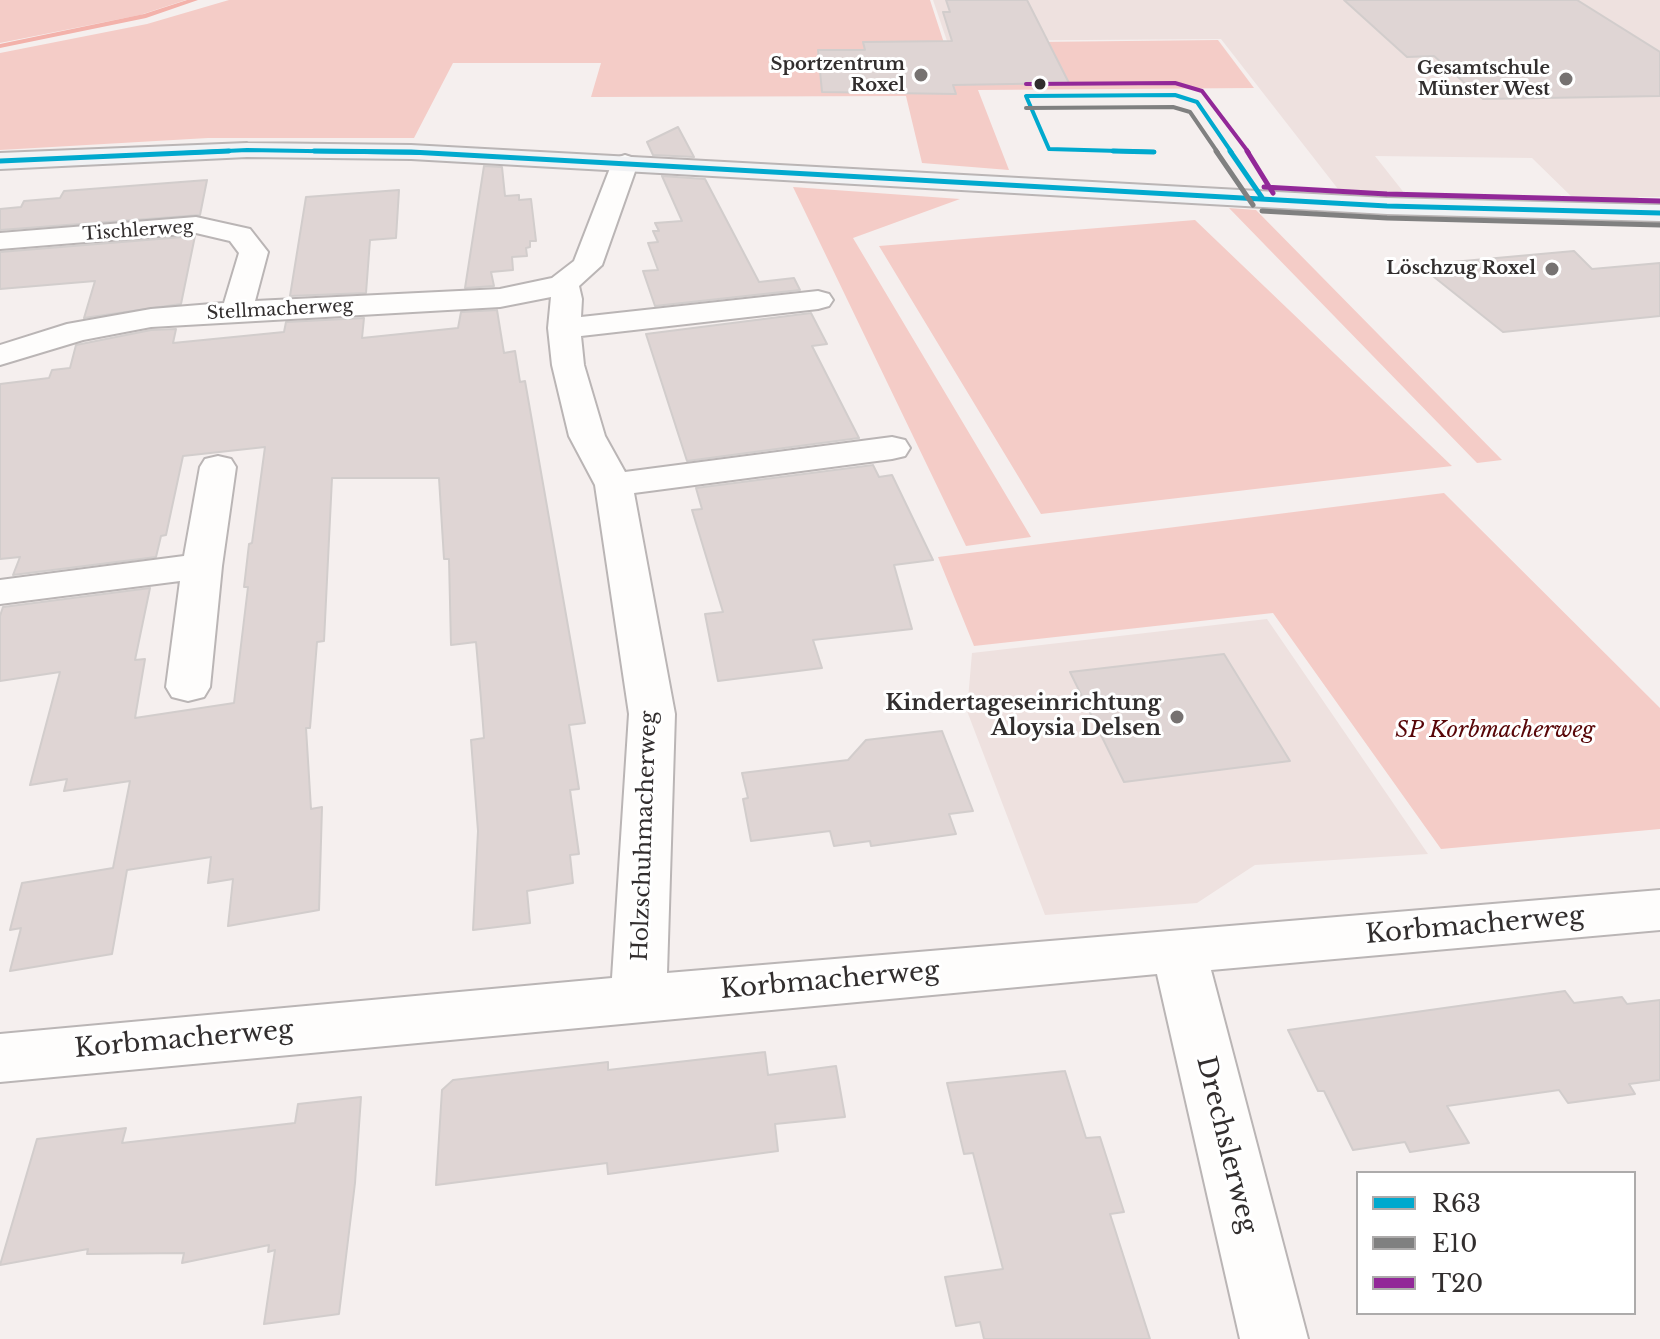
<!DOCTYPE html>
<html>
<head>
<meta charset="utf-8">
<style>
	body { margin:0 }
	#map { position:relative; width:1660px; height:1339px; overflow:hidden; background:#f5efee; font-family:"Libre Baskerville",serif }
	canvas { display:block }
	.legend { position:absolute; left:1356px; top:1171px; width:280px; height:144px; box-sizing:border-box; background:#fff; border:2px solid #adabab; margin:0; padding:10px 14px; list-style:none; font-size:24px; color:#322e2e }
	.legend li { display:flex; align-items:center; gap:16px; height:40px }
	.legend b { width:40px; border:2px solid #adabab }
</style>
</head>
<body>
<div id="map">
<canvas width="1660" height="1339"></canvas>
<ul class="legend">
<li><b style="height:10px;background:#00a9ce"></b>R63</li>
<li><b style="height:10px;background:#808080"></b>E10</li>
<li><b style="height:10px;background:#922898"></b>T20</li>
</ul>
</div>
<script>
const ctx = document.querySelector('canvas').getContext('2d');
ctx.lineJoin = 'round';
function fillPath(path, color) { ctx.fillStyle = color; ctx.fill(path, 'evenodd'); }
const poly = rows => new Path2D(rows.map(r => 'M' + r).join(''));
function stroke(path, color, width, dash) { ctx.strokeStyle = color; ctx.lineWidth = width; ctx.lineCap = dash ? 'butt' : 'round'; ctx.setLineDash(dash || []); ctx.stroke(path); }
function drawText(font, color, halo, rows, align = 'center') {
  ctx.font = font + ' "Libre Baskerville",serif'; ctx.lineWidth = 6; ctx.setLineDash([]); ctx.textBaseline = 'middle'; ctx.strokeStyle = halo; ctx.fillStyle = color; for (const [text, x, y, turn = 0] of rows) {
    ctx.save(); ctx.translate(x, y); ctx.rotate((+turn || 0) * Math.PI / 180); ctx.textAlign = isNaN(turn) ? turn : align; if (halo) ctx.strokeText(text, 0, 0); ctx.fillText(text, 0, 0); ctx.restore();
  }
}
fillPath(poly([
	[933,0,1660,0,1660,197,1639,197,1632,202,1576,201,1532,158,1375,156,1405,194,1338,189,1221,39,947,41],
	[1267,619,1428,854,1255,865,1197,903,1045,915,967,711,972,653]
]), '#eee1df');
fillPath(poly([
	[0,0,186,0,140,15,0,43],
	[229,0,930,0,944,43,1218,40,1254,88,978,90,1009,170,922,163,906,96,591,97,601,63,453,63,414,138,208,138,0,150,0,53,147,24],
	[793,187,960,199,853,238,1031,537,966,546],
	[1229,208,1256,210,1502,460,1477,463],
	[1195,220,1452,466,1041,514,879,246],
	[1444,493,1660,708,1660,829,1441,849,1273,613,974,646,938,557]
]), '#f4ccc7');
fillPath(poly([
	[187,0,198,0,146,18,0,48,0,44,144,14,187,0]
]), '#f3b2ab');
const building = poly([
	[946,0,1027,0,1069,83,953,85,956,94,822,92,818,50,865,50,863,42,952,41,943,12,950,12,946,0],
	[1344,0,1577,0,1660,52,1660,96,1483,99,1434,56,1407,57,1344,0],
	[678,127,694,157,653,155,647,142,678,127],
	[484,166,502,167,505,196,519,195,519,200,531,199,536,241,530,241,530,247,526,248,527,256,512,257,513,270,491,272,494,286,465,288,484,166],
	[662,176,705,179,759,282,794,278,800,290,655,306,643,271,658,270,648,243,658,242,653,231,659,231,655,223,682,221,662,176],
	[207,180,200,215,0,230,0,209,21,207,24,201,60,198,64,191,207,180],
	[399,190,396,238,370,240,366,293,290,296,306,197,399,190],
	[195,236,181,304,84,318,95,281,0,289,0,252,195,236],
	[1574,251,1592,269,1660,263,1660,316,1503,332,1419,265,1574,251],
	[497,310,504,353,515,351,520,382,525,381,585,723,569,725,579,789,570,790,579,854,570,855,573,883,527,891,530,923,473,930,478,831,471,740,484,738,481,699,476,642,451,645,449,559,444,559,439,478,332,478,324,641,317,642,310,728,306,728,311,809,322,807,319,910,228,926,233,879,208,883,211,857,127,870,112,954,10,971,21,928,10,930,22,883,113,868,130,781,64,791,67,779,30,785,60,672,0,681,0,616,3,607,150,588,135,660,145,659,135,718,234,703,248,587,244,587,249,544,252,543,265,447,183,456,166,535,161,536,156,557,13,575,20,557,0,559,0,384,49,378,52,370,70,368,76,345,151,330,176,329,173,343,284,332,286,322,364,318,362,338,458,328,461,312,497,310],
	[811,313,827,344,812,346,859,438,687,461,646,334,811,313],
	[873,465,879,477,892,475,933,560,894,565,912,629,813,640,822,668,718,681,705,614,723,612,692,510,702,509,696,488,873,465],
	[1224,654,1290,761,1124,782,1070,672,1224,654],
	[942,731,973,811,949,814,956,834,871,846,870,841,834,846,830,831,751,841,743,799,748,798,742,773,848,760,866,740,942,731],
	[1565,991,1574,1003,1622,997,1627,1004,1660,1000,1660,1080,1629,1084,1635,1094,1568,1103,1559,1090,1447,1106,1469,1143,1410,1152,1405,1142,1353,1150,1324,1091,1318,1091,1288,1030,1565,991],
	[765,1052,768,1075,836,1066,845,1117,775,1124,778,1151,608,1174,607,1163,436,1185,442,1090,453,1080,608,1062,608,1070,765,1052],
	[1065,1071,1086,1138,1100,1137,1124,1212,1110,1214,1150,1339,984,1339,980,1322,956,1326,945,1277,1003,1269,973,1153,964,1154,947,1083,1065,1071],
	[361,1097,355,1183,339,1314,264,1324,275,1250,268,1252,269,1245,182,1263,184,1253,87,1254,88,1249,0,1265,37,1139,126,1128,122,1143,295,1123,298,1104,361,1097]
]);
fillPath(building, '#dfd5d4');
stroke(building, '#d2cdcc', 2);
const minor = poly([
	[625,155,634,158,638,163,602,265,579,286,582,299,581,317,818,291,829,294,833,300,829,306,818,309,581,336,584,365,605,436,625,472,892,437,905,440,910,448,905,456,892,459,634,493,675,714,667,973,1660,890,1660,930,1211,970,1308,1339,1240,1339,1157,974,0,1082,0,1034,612,978,629,714,595,485,569,436,552,365,548,328,551,297,500,307,151,327,83,340,0,365,0,345,67,324,151,309,224,303,239,253,230,241,196,233,0,249,0,233,196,217,250,229,268,252,255,301,500,289,552,278,574,261,612,163,616,158,625,155],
	[218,456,231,459,236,467,222,566,210,687,204,697,188,701,172,697,166,687,180,581,0,604,0,580,184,556,200,467,205,459,218,456]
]);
const secondary = poly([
	[247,143,411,145,1387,198,1660,205,1660,221,1387,214,411,159,247,157,0,169,0,153,247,143]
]);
stroke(minor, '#bab5b5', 4);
stroke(secondary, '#bab5b5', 4);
fillPath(minor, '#fefdfc');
fillPath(secondary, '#f1f2f4');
stroke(poly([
	[1154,152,1049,149,1026,96,1175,95,1197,102,1232,153],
	[184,153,247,150,426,153]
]), '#00a9ce', 4);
stroke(poly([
	[314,151,411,152,1387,206,1660,213],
	[1113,151,1154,152],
	[1230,151,1263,199],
	[0,161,229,151]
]), '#00a9ce', 5);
stroke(poly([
	[1026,108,1173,107,1190,112,1218,153]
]), '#808080', 4);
stroke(poly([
	[1216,151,1253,205],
	[1262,211,1387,218,1660,225]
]), '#808080', 5);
stroke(poly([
	[1026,84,1175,83,1202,91,1249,153]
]), '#922898', 4);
stroke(poly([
	[1247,151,1273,193],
	[1264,187,1387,194,1660,201]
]), '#922898', 5);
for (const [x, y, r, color] of [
	[921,75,8,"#767271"],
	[1566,79,8,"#767271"],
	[1040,84,7,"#322e2e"],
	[1552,269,8,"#767271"],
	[1177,717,8,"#767271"]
]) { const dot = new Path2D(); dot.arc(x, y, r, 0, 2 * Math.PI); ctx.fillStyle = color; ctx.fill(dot); stroke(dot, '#fff', 3); }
drawText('bold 18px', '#322e2e', '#fff', [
	["Sportzentrum",905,65],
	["Roxel",905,86],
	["Gesamtschule",1550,69],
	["Münster West",1550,90],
	["Löschzug Roxel",1536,269]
], 'right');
drawText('18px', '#322e2e', '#fff', [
	["Tischlerweg",138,231,-4],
	["Stellmacherweg",280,310,-3]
]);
drawText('bold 22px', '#322e2e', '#fff', [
	["Kindertageseinrichtung",1161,704],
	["Aloysia Delsen",1161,729]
], 'right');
drawText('italic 22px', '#580608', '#fff', [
	["SP Korbmacherweg",1495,731]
]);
drawText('22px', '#322e2e', '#fff', [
	["Holzschuhmacherweg",645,836,-88]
]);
drawText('26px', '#322e2e', '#fff', [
	["Korbmacherweg",1475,926,-5],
	["Korbmacherweg",830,981,-5],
	["Korbmacherweg",184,1040,-5],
	["Drechslerweg",1226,1145,76]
]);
</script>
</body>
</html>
